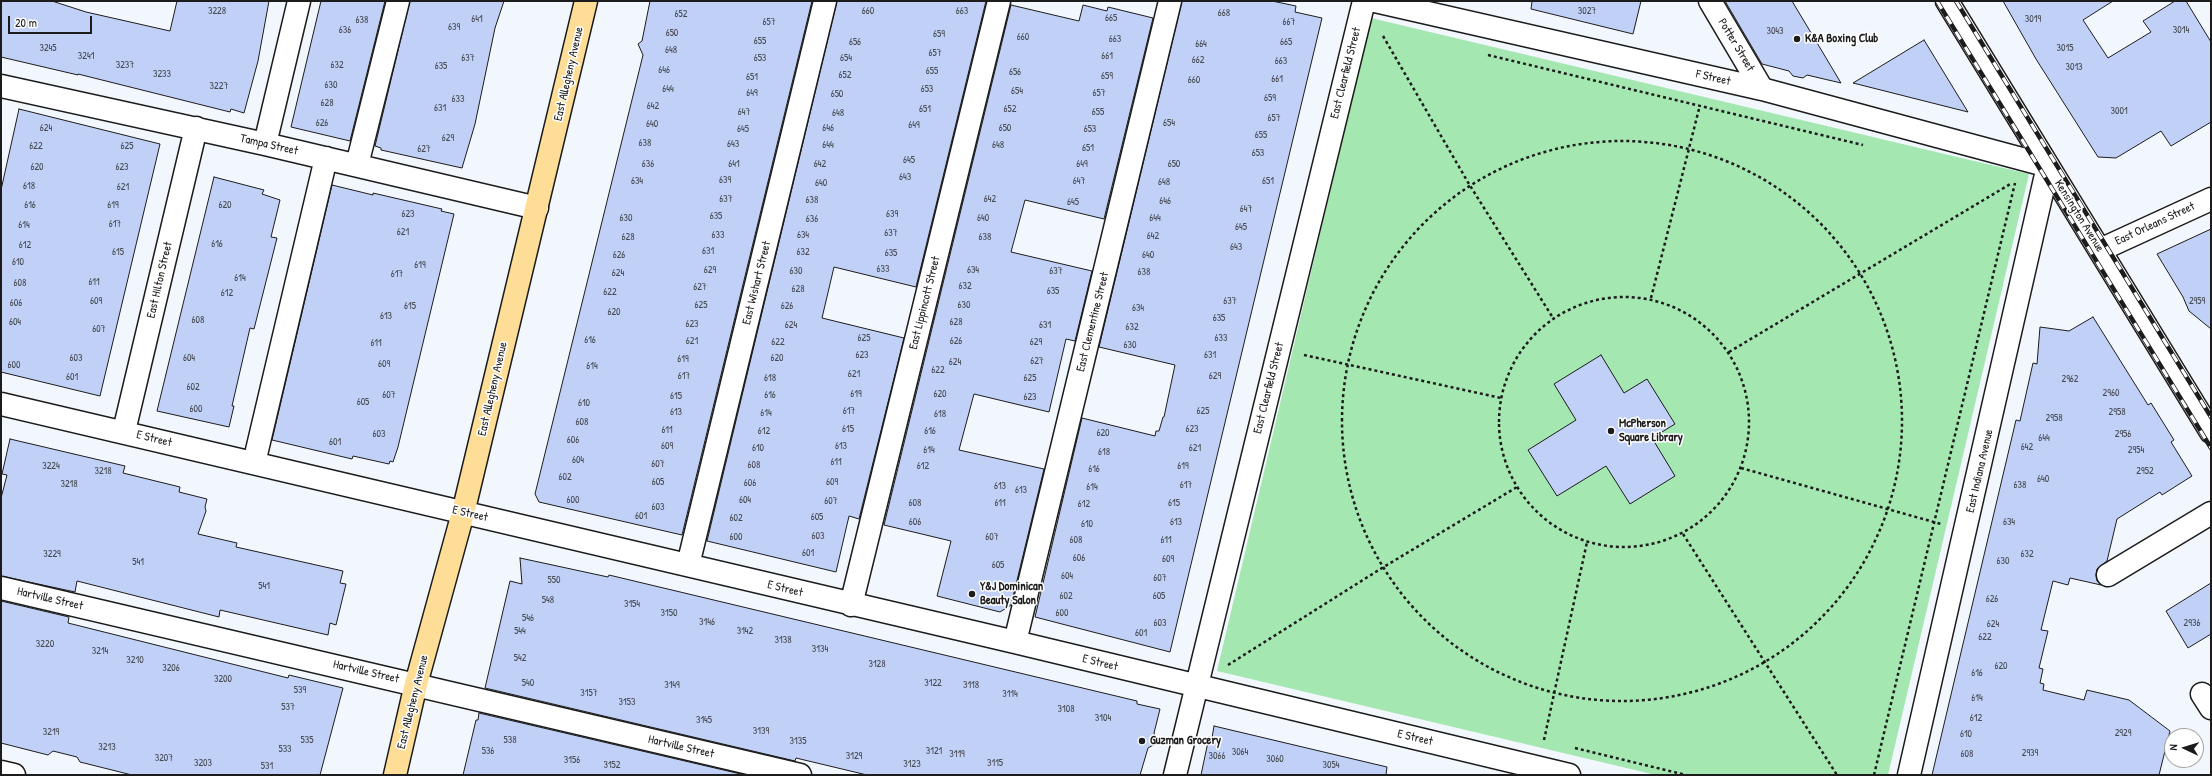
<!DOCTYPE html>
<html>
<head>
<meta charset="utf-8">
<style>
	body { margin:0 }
	#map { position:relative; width:2212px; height:776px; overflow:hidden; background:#f2f6fd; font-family:"Patrick Hand",sans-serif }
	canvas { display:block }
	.frame { position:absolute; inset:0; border:2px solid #1c1c1c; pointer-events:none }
	.north { position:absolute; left:2164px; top:728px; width:40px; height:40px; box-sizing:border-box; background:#fff; border:1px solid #a4a4a4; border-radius:50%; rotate:274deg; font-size:11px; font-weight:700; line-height:16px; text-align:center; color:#1c1c1c }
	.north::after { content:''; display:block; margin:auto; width:14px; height:18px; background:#1c1c1c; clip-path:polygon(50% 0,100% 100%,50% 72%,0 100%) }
	.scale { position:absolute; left:8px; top:16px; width:84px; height:18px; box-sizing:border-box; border:2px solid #1c1c1c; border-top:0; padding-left:5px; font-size:12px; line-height:14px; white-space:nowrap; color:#1c1c1c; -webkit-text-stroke:3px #fff; paint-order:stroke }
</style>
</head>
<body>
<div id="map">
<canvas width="2212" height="776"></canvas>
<div class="frame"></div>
<div class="north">N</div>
<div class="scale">20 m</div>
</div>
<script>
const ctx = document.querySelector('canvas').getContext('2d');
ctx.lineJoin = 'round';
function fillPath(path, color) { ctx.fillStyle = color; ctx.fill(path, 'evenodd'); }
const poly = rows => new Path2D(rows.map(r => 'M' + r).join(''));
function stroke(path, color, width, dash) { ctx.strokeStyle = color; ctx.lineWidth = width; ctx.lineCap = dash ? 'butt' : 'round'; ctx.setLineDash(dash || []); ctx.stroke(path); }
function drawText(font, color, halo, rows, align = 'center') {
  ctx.font = font + ' "Patrick Hand",sans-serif'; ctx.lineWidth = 3; ctx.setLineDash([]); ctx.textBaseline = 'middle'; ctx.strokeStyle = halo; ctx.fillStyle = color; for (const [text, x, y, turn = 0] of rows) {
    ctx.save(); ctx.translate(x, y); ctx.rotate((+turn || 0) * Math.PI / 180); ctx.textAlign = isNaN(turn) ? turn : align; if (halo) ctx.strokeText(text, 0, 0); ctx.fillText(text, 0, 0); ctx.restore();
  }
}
fillPath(poly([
	[1371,18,2029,174,1888,775,1656,775,1217,671]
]), '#a5e7b0');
const building = poly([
	[1,1,52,1,86,12,170,31,177,1,269,1,258,61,244,113,231,109,230,112,78,74,78,75,1,57,1,1],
	[321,1,385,1,350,141,291,127,321,1],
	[410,1,504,1,495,28,475,124,462,168,381,150,381,148,375,146,410,1],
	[650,1,812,1,682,535,539,502,535,494,643,55,638,44,642,41,650,1],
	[837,1,986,1,916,287,834,267,822,318,904,338,859,519,849,516,836,572,707,541,837,1],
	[1182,1,1272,1,1296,6,1295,12,1322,18,1170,652,1035,617,1082,418,1155,436,1156,431,1159,431,1163,417,1164,417,1175,365,1099,347,1182,1],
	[1532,1,1641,1,1633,34,1531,9,1532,1],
	[1725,1,1792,1,1841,83,1807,75,1803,78,1793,76,1789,71,1762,64,1725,1],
	[2003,1,2113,1,2083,20,2108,58,2151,32,2143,21,2175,1,2186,1,2211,42,2211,122,2171,146,2161,131,2116,158,2098,157,2036,59,2003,1],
	[1011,5,1079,21,1083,5,1107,11,1108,7,1153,18,1104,219,1025,200,1011,252,1092,271,1075,341,1066,339,1049,412,974,394,959,450,1044,469,1011,605,1000,612,937,596,951,541,884,525,1011,5],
	[1924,40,1968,112,1853,83,1924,40],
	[19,109,160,144,100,396,1,372,1,190,19,109],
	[214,177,264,190,262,194,280,200,271,237,277,238,254,329,250,328,232,406,234,406,229,427,157,411,214,177],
	[332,185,373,195,373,193,442,209,441,211,454,214,398,447,393,462,390,461,389,464,353,456,352,459,272,440,332,185],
	[2211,229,2211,329,2189,311,2183,297,2157,254,2211,229],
	[2093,317,2148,405,2151,403,2174,440,2171,442,2192,476,2162,495,2160,492,2117,519,2107,561,2097,569,2096,575,2097,581,2101,585,2070,578,2068,585,2053,581,2041,630,2048,631,2039,668,2043,669,2040,683,2044,684,2043,690,2084,700,2087,690,2129,700,2170,731,2159,775,1932,775,2016,420,2020,421,2033,363,2037,364,2040,327,2069,331,2093,317],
	[1601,355,1624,393,1647,379,1675,424,1652,438,1675,476,1630,504,1606,466,1557,496,1528,450,1576,420,1554,384,1601,355],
	[10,439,125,466,123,473,180,487,179,492,207,499,205,507,206,511,198,534,237,543,236,547,343,571,340,583,346,584,336,625,330,623,328,635,220,610,219,617,77,581,75,592,1,576,1,498,7,475,2,474,10,439],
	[520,558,608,577,609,575,1137,701,1137,704,1160,709,1154,733,1158,742,1148,748,1140,775,867,775,796,758,795,761,485,688,510,581,522,584,520,558],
	[2211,583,2211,634,2188,648,2166,611,2211,583],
	[1,601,69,617,68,623,288,678,289,675,343,688,320,775,132,775,80,762,77,757,53,751,48,755,1,743,1,601],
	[479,713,745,775,463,775,476,720,478,720,479,713],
	[1214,726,1387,767,1386,775,1201,775,1209,737,1212,738,1214,726]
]);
fillPath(building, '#c0d0f6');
stroke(building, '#1c1c1c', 1);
const minor = poly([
	[1375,1,1762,89,2048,166],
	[1710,1,1762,89],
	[1947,1,2211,432],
	[1,86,265,144,537,208],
	[265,144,299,1],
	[357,165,398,1],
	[2100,250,2211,199],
	[1,404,1015,642,1569,775],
	[124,431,196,128],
	[254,463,326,158],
	[688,565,825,1],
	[2108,575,2211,513],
	[1,588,800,775],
	[851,605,999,1],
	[1015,642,1170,1],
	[2202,694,2211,708],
	[1,772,14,775],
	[1175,775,1364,1],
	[1909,775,2048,166]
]);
const major = poly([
	[395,775,416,684,463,513,586,1]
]);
stroke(minor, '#1c1c1c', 25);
stroke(major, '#1c1c1c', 25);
stroke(poly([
	[1383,36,1469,184,1553,318],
	[1488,55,1863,145],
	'1342 421a280 280 0 1 1 560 0a280 280 0 1 1-560 0Z',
	'1499 422a125 125 0 1 1 250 0a125 125 0 1 1-250 0Z',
	[1651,298,1700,105],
	[1729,352,2012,183],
	[1304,355,1501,398],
	[1741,468,1941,524],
	[1683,534,1837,775],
	[1228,665,1382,568,1517,487],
	[1544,740,1587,542],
	[1575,748,1686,775],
	[1874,775,2015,183]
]), '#1c1c1c', 2.5, [3, 3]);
stroke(minor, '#fff', 22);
stroke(major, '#fedd96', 22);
const rail = poly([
	[1937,1,2211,448],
	[1956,1,2211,417]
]);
stroke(rail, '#1c1c1c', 4.5);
stroke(rail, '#fff', 3, [9]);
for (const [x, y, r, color] of [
	[1797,39,4,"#1c1c1c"],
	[1611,431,4,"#1c1c1c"],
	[972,594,4,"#1c1c1c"],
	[1142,741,4,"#1c1c1c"]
]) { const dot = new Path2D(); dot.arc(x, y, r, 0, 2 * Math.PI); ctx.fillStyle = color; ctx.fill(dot); stroke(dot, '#fff', 1.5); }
drawText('10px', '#454952', null, [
	["3228",217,11],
	["660",868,11],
	["663",962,11],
	["3027",1587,11],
	["668",1224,13],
	["652",681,14],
	["665",1111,18],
	["641",477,19],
	["3019",2033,19],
	["638",362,20],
	["657",769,22],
	["667",1289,22],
	["639",454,27],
	["636",345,30],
	["3014",2181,30],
	["3043",1775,31],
	["650",672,33],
	["659",939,34],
	["660",1023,37],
	["663",1115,39],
	["655",760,41],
	["656",855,42],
	["665",1286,42],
	["664",1201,44],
	["3245",48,48],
	["3015",2065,48],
	["648",671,50],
	["657",935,53],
	["3241",86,56],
	["661",1107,56],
	["637",468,58],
	["653",760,58],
	["654",846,58],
	["662",1198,60],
	["663",1281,61],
	["3237",125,65],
	["632",337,65],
	["635",441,66],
	["3013",2074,67],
	["646",664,70],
	["655",932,71],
	["656",1015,72],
	["3233",162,74],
	["652",845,75],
	["659",1107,76],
	["651",752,77],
	["661",1277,79],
	["660",1194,80],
	["630",331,85],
	["3227",219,86],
	["644",668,89],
	["653",927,89],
	["654",1017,91],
	["649",752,93],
	["657",1099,93],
	["650",837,94],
	["659",1270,98],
	["633",458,99],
	["628",327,103],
	["642",653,106],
	["631",440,108],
	["651",925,109],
	["652",1010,109],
	["3001",2119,111],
	["647",744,112],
	["655",1098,112],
	["648",838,113],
	["657",1274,118],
	["626",322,123],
	["654",1169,123],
	["640",652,124],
	["649",914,125],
	["624",46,128],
	["646",828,128],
	["650",1005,128],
	["645",743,129],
	["653",1090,129],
	["655",1261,135],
	["629",448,138],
	["638",645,143],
	["643",733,144],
	["644",828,145],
	["648",998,145],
	["622",36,146],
	["625",127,146],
	["651",1088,148],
	["627",424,149],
	["653",1258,153],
	["645",909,160],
	["636",648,164],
	["641",734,164],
	["642",820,164],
	["649",1082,164],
	["650",1174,164],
	["620",37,167],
	["623",122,167],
	["643",905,177],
	["639",725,180],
	["634",637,181],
	["647",1079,181],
	["651",1268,181],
	["648",1164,182],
	["640",821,183],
	["618",29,186],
	["621",123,187],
	["637",726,199],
	["642",990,199],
	["638",812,200],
	["646",1165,201],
	["645",1073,202],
	["616",30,205],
	["619",113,205],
	["620",225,205],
	["647",1246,209],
	["623",408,214],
	["639",892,214],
	["635",716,216],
	["630",626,218],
	["640",983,218],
	["644",1155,218],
	["636",812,219],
	["617",115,224],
	["614",24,225],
	["645",1241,227],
	["621",403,232],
	["637",891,233],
	["633",718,235],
	["634",803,235],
	["642",1153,236],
	["628",628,237],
	["638",985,237],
	["616",217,244],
	["612",25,245],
	["643",1236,247],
	["631",708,251],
	["615",118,252],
	["632",803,252],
	["635",891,253],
	["626",619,255],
	["640",1148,255],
	["610",18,262],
	["619",420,265],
	["633",883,269],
	["629",710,270],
	["634",973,270],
	["630",796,271],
	["637",1056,271],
	["638",1144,272],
	["624",618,273],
	["617",397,274],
	["614",240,278],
	["611",94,282],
	["608",20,283],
	["632",965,286],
	["627",700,287],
	["628",798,289],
	["635",1053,291],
	["622",610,292],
	["612",227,293],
	["609",96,301],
	["637",1230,301],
	["2959",2197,301],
	["606",16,303],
	["625",701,305],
	["630",964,305],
	["615",410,306],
	["626",787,306],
	["634",1138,308],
	["620",614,312],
	["613",386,316],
	["635",1219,318],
	["608",198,320],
	["604",15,322],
	["628",956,322],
	["623",692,324],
	["624",791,325],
	["631",1045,325],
	["632",1132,327],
	["607",99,329],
	["625",864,338],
	["633",1221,338],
	["616",590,340],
	["621",692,341],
	["626",956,341],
	["622",778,342],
	["629",1036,342],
	["611",376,343],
	["630",1130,345],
	["623",862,355],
	["631",1210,355],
	["603",76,358],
	["604",189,358],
	["620",777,358],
	["619",683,359],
	["627",1037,361],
	["624",955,362],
	["609",384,364],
	["600",14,365],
	["614",592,366],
	["622",938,370],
	["621",854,374],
	["617",684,376],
	["629",1215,376],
	["601",72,377],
	["618",770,378],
	["625",1030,378],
	["2962",2070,379],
	["602",193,387],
	["2960",2111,393],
	["619",856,394],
	["620",940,394],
	["607",389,395],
	["616",770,395],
	["615",676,396],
	["623",1030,397],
	["605",363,402],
	["610",584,403],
	["600",196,409],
	["617",849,411],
	["625",1203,411],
	["613",676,412],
	["2958",2117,412],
	["614",766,413],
	["618",940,414],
	["2958",2054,418],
	["608",582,422],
	["615",848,429],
	["623",1192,429],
	["611",667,430],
	["612",764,431],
	["616",930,431],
	["620",1103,433],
	["603",379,434],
	["2956",2123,434],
	["644",2044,438],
	["606",573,440],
	["601",335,442],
	["609",667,446],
	["613",841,446],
	["642",2027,447],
	["610",758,448],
	["621",1195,448],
	["614",929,450],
	["2954",2136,450],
	["618",1104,452],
	["604",578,460],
	["611",836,462],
	["607",658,464],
	["608",754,465],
	["3224",51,466],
	["612",923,466],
	["619",1183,466],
	["616",1094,469],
	["3218",103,471],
	["2952",2145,471],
	["602",565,477],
	["640",2043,479],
	["605",658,482],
	["609",832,482],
	["606",750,483],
	["3218",69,484],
	["617",1186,485],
	["638",2020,485],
	["613",1000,486],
	["614",1092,487],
	["613",1021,490],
	["600",573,500],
	["604",745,500],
	["607",831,501],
	["608",915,503],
	["611",1000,503],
	["615",1174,503],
	["612",1084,504],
	["603",658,507],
	["601",641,516],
	["605",817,517],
	["602",736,518],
	["606",915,522],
	["613",1176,522],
	["634",2009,522],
	["610",1087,524],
	["603",818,536],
	["600",736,537],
	["607",992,537],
	["608",1076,540],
	["611",1166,540],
	["601",808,553],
	["3229",52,554],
	["632",2027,554],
	["606",1079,558],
	["609",1168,559],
	["630",2003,561],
	["541",138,562],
	["605",998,565],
	["604",1067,576],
	["607",1160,578],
	["550",554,580],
	["541",264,586],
	["602",1066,596],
	["605",1159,596],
	["626",1992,599],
	["548",548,600],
	["3154",632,604],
	["3150",669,613],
	["600",1062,613],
	["546",528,618],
	["3146",707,622],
	["603",1160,623],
	["2936",2192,623],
	["624",1993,624],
	["544",520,631],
	["3142",745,631],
	["601",1141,633],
	["622",1985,637],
	["3138",783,640],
	["3220",45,644],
	["3134",820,649],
	["3214",100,651],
	["542",520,658],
	["3210",135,660],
	["3128",877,664],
	["620",2001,666],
	["3206",171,668],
	["616",1977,673],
	["3200",223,679],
	["540",528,683],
	["3122",933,683],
	["3149",672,685],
	["3118",971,685],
	["539",300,690],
	["3157",589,693],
	["3114",1010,694],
	["614",1977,698],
	["3153",627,702],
	["537",288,707],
	["3108",1066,709],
	["3104",1103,718],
	["612",1976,718],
	["3145",704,720],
	["3139",761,731],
	["3219",51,732],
	["2929",2123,733],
	["610",1966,734],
	["535",307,740],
	["538",510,740],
	["3135",798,741],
	["3213",107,747],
	["533",285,749],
	["536",488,751],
	["3121",934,751],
	["3064",1240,752],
	["2939",2030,753],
	["3119",957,754],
	["608",1967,754],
	["3129",854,756],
	["3066",1217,756],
	["3207",164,758],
	["3060",1275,759],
	["3156",572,760],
	["3203",203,763],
	["3115",995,763],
	["3123",912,764],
	["3152",612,765],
	["3054",1331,765],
	["531",267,766]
]);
drawText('bold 12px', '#1c1c1c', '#fff', [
	["K&A Boxing Club",1805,39],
	["McPherson",1619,424],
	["Square Library",1619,438],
	["Y&J Dominican",980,587],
	["Beauty Salon",980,601],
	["Guzman Grocery",1150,741]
], 'left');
drawText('12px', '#1c1c1c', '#fff', [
	["Potter Street",1736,45,59],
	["East Clearfield Street",1346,73,-76],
	["East Allegheny Avenue",569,74,-77],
	["F Street",1713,78,13],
	["Tampa Street",269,145,13],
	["Kensington Avenue",2079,216,58],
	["East Orleans Street",2155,224,-25],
	["East Hilton Street",160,280,-77],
	["East Wishart Street",757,283,-76],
	["East Lippincott Street",925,303,-76],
	["East Clementine Street",1093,322,-76],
	["East Clearfield Street",1269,388,-76],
	["East Allegheny Avenue",493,389,-77],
	["E Street",154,439,14],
	["East Indiana Avenue",1980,471,-77],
	["E Street",470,514,13],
	["E Street",785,589,14],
	["Hartville Street",50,599,13],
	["E Street",1100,663,14],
	["Hartville Street",366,672,13],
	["East Allegheny Avenue",413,702,-76],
	["E Street",1415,738,13],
	["Hartville Street",681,747,13]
]);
</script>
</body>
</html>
